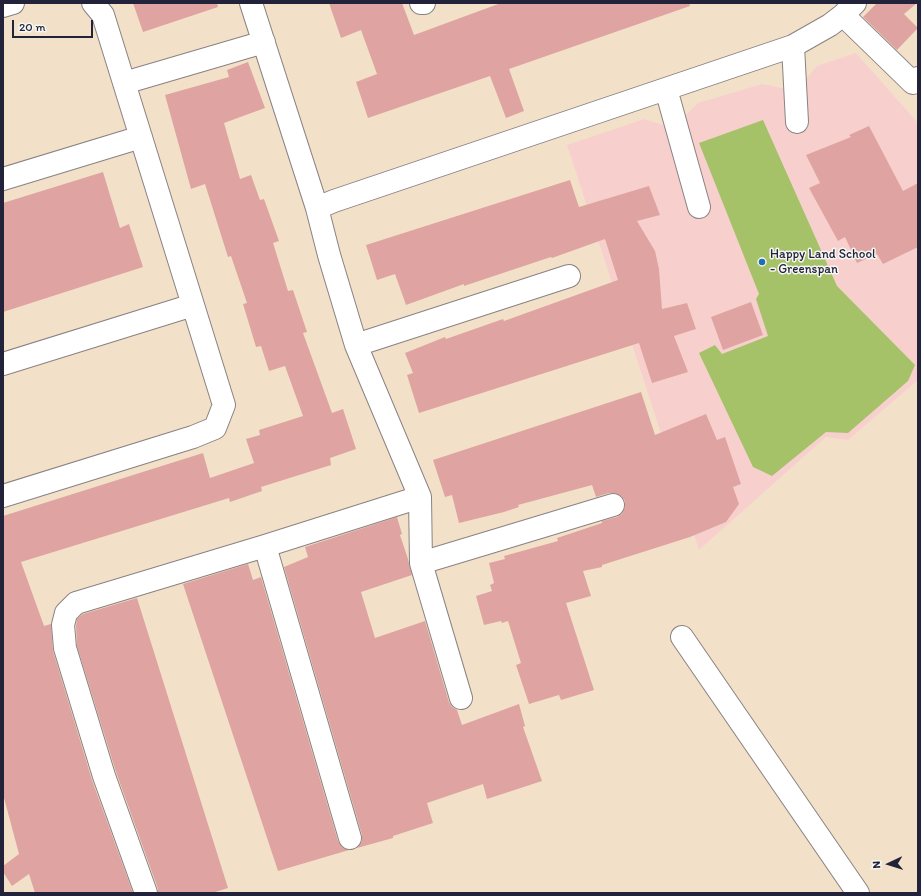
<!DOCTYPE html>
<html>
<head>
<meta charset="utf-8">
<style>
	body { margin:0 }
	#map { position:relative; width:921px; height:896px; overflow:hidden; background:#f2e1c8; font-family:Itim,sans-serif }
	canvas { display:block }
	.frame { position:absolute; inset:0; border:4px solid #22223b; pointer-events:none }
	.north { position:absolute; left:869px; top:844px; width:40px; height:40px; -webkit-text-stroke:3px #f6f6f2; paint-order:stroke; rotate:266deg; font-size:11px; font-weight:700; line-height:16px; text-align:center; color:#22223b }
	.north::after { content:''; display:block; margin:auto; width:14px; height:18px; background:#22223b; clip-path:polygon(50% 0,100% 100%,50% 72%,0 100%) }
	.scale { position:absolute; left:12px; top:20px; width:81px; height:18px; box-sizing:border-box; border:2px solid #22223b; border-top:0; padding-left:5px; font-size:12px; line-height:14px; white-space:nowrap; color:#22223b; -webkit-text-stroke:3px #f6f6f2; paint-order:stroke }
</style>
</head>
<body>
<div id="map">
<canvas width="921" height="896"></canvas>
<div class="frame"></div>
<div class="north">N</div>
<div class="scale">20 m</div>
</div>
<script>
const ctx = document.querySelector('canvas').getContext('2d');
ctx.lineJoin = 'round';
function fillPath(path, color) { ctx.fillStyle = color; ctx.fill(path, 'evenodd'); }
const poly = rows => new Path2D(rows.map(r => 'M' + r).join(''));
function stroke(path, color, width, dash) { ctx.strokeStyle = color; ctx.lineWidth = width; ctx.lineCap = dash ? 'butt' : 'round'; ctx.setLineDash(dash || []); ctx.stroke(path); }
function drawText(font, color, halo, rows, align = 'center') {
  ctx.font = font + ' Itim,sans-serif'; ctx.lineWidth = 3; ctx.setLineDash([]); ctx.textBaseline = 'middle'; ctx.strokeStyle = halo; ctx.fillStyle = color; for (const [text, x, y, turn = 0] of rows) {
    ctx.save(); ctx.translate(x, y); ctx.rotate((+turn || 0) * Math.PI / 180); ctx.textAlign = isNaN(turn) ? turn : align; if (halo) ctx.strokeText(text, 0, 0); ctx.fillText(text, 0, 0); ctx.restore();
  }
}
fillPath(poly([
	[856,53,918,123,918,380,848,440,826,437,699,550,567,145,644,119,663,125,684,117,698,103,762,84,782,88,806,79,817,66]
]), '#f7d0ce');
fillPath(poly([
	[763,120,837,286,915,365,908,381,848,433,826,432,772,476,753,467,699,353,715,345,722,354,768,336,756,299,759,294,699,143]
]), '#a5c269');
fillPath(poly([
	[133,3,217,3,218,7,143,32],
	[329,3,402,3,414,35,501,3,689,3,690,6,509,69,524,111,506,118,490,76,368,118,356,82,377,74,361,30,341,38],
	[877,3,917,3,904,14,918,28,897,50,863,17],
	[248,62,265,108,224,123,240,179,251,175,260,200,264,199,279,241,273,243,288,291,293,290,307,332,303,333,332,413,343,409,356,449,330,458,331,465,261,487,262,491,230,502,229,498,21,562,44,626,51,624,53,651,92,780,133,893,35,893,29,874,12,886,3,872,3,866,19,854,3,794,3,516,203,453,210,478,254,463,246,439,260,435,259,430,303,416,285,366,269,371,261,346,256,347,243,304,247,303,231,256,228,257,205,184,191,189,165,95,229,77,227,70],
	[869,126,903,191,918,183,918,247,883,264,877,254,857,263,845,237,838,241,809,188,820,183,806,155,851,137,849,135],
	[103,172,120,228,129,224,143,267,3,312,3,203],
	[570,180,579,207,649,186,660,215,637,221,655,251,659,269,662,309,687,303,696,329,674,336,688,372,652,383,639,343,419,413,407,375,413,373,405,353,445,337,446,339,503,319,504,321,618,280,605,239,552,258,551,257,464,286,464,284,406,305,395,274,377,280,366,245],
	[751,302,763,335,723,350,711,317],
	[641,392,655,435,706,414,717,440,725,437,741,484,733,487,739,504,726,522,690,537,602,565,602,567,583,571,591,596,566,603,594,690,561,700,559,695,529,704,516,665,521,663,508,621,502,623,501,621,484,625,476,596,492,591,490,585,494,583,489,563,505,559,504,556,558,541,557,538,602,523,602,521,617,517,622,514,625,507,625,501,621,496,615,493,609,493,596,497,592,485,518,505,519,507,504,512,459,523,452,495,445,497,433,460],
	[397,517,402,534,400,535,408,559,412,575,361,592,375,638,425,621,449,702,452,707,457,710,462,725,519,704,525,726,523,727,542,781,487,799,483,784,427,803,433,823,393,836,393,838,357,848,362,841,362,835,284,567,308,557,305,547],
	[248,564,253,580,261,577,338,841,342,847,349,850,278,871,183,584],
	[137,598,228,888,212,893,158,893,158,889,116,772,77,646,76,626,77,619,83,614]
]), '#dfa4a1');
const minor = poly([
	[251,3,317,208,334,201,793,46,830,25,843,15,855,3],
	[421,3,424,3],
	[3,6,13,3],
	[843,15,913,83,918,78],
	[793,46,797,122],
	[124,83,264,42],
	[666,89,699,207],
	[3,179,141,137],
	[317,208,329,255,356,345,420,497,421,563,461,698],
	[356,345,569,276],
	[3,364,193,305],
	[3,496,193,437,215,428,224,405,103,15,93,3],
	[265,546,350,838],
	[421,563,613,505],
	[682,637,858,893],
	[146,893,104,776,65,648,63,625,66,613,76,603,265,546,420,497]
]);
stroke(minor, '#8a8282', 24);
stroke(minor, '#fff', 22);
for (const [x, y, r, color] of [
	[762,262,4,"#1f6fb2"]
]) { const dot = new Path2D(); dot.arc(x, y, r, 0, 2 * Math.PI); ctx.fillStyle = color; ctx.fill(dot); stroke(dot, '#f6f6f2', 1.5); }
drawText('13px', '#22223b', '#f6f6f2', [
	["Happy Land School",770,255],
	["- Greenspan",770,270]
], 'left');
</script>
</body>
</html>
